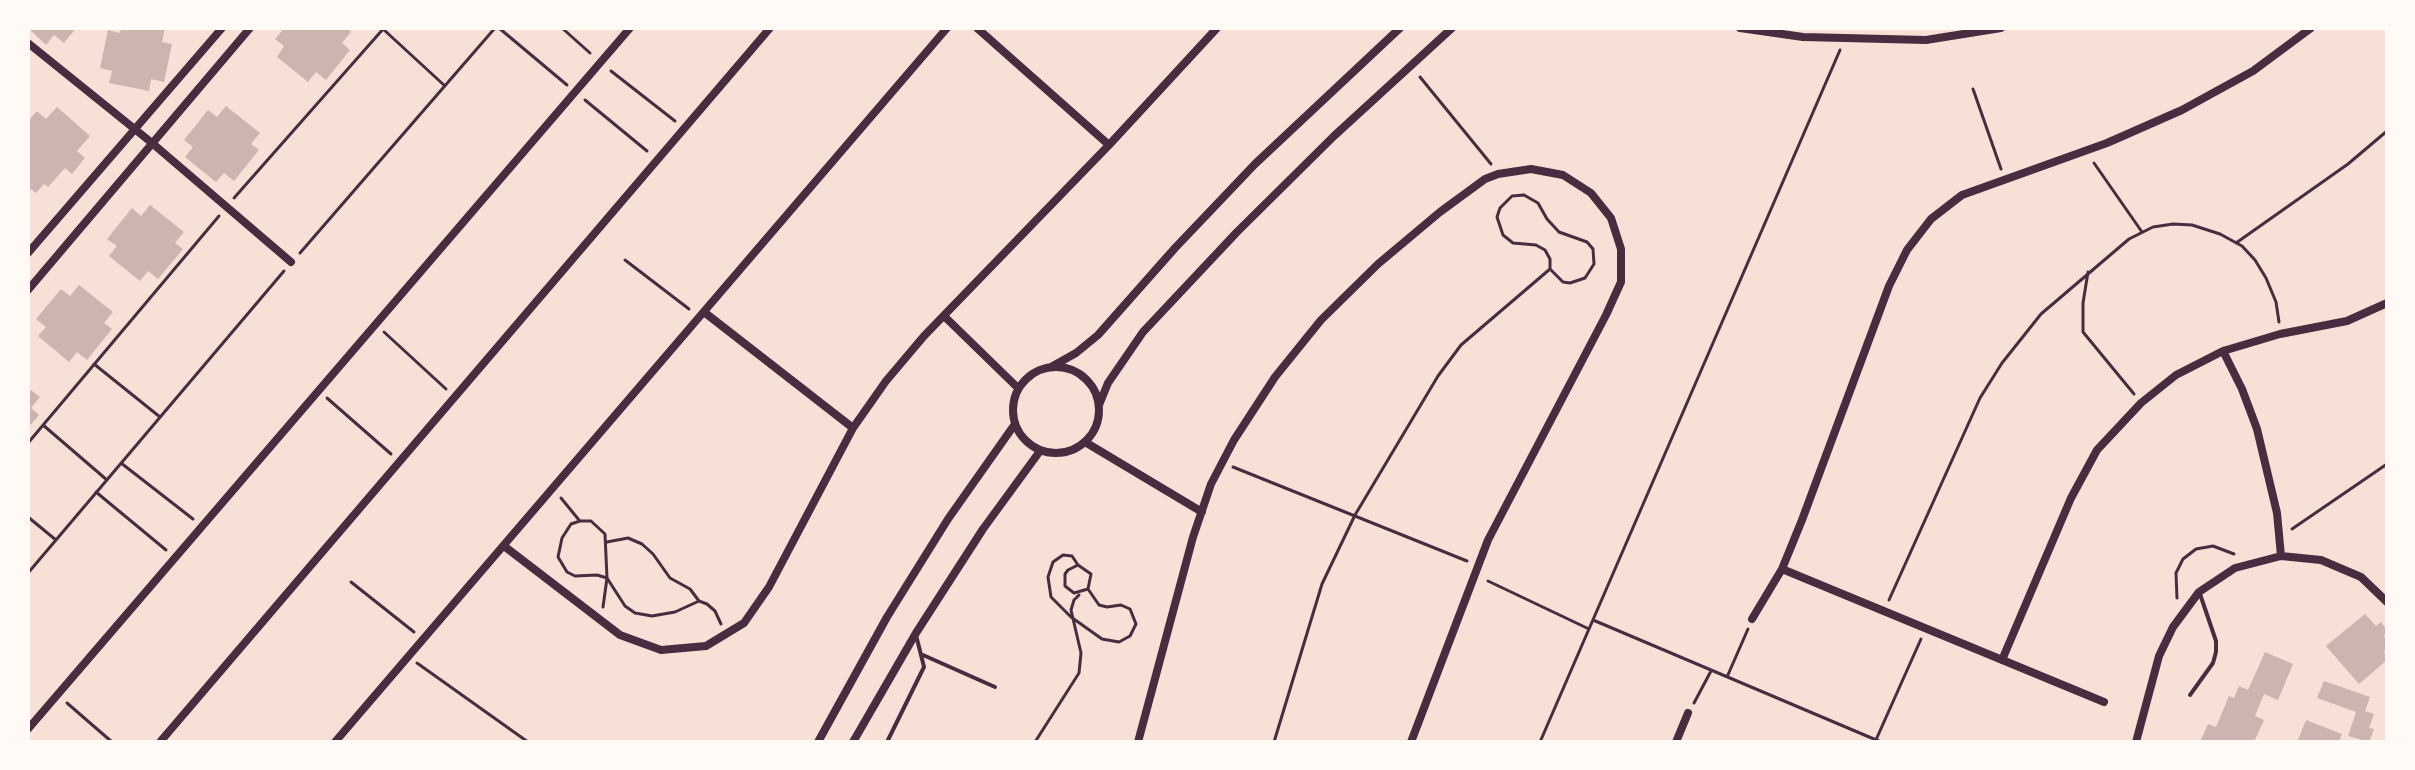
<!DOCTYPE html>
<html>
<head>
<meta charset="utf-8">
<style>
	body { margin:0 }
	#map { position:relative; width:2415px; height:770px; overflow:hidden; background:#f7e1d7; font-family:Ubuntu,sans-serif }
	canvas { display:block }
	.frame { position:absolute; inset:0; border:30px solid #fffaf5; pointer-events:none }
</style>
</head>
<body>
<div id="map">
<canvas width="2415" height="770"></canvas>
<div class="frame"></div>
</div>
<script>
const ctx = document.querySelector('canvas').getContext('2d');
ctx.lineJoin = 'round';
function fillPath(path, color) { ctx.fillStyle = color; ctx.fill(path, 'evenodd'); }
const poly = rows => new Path2D(rows.map(r => 'M' + r).join(''));
function stroke(path, color, width, dash) { ctx.strokeStyle = color; ctx.lineWidth = width; ctx.lineCap = dash ? 'butt' : 'round'; ctx.setLineDash(dash || []); ctx.stroke(path); }
fillPath(poly([
	[28,28,76,28,64,43,54,35,46,45],
	[121,28,165,28,162,42,172,44,164,82,151,79,149,91,109,83,112,71,100,68,108,30,120,33],
	[284,28,347,28,351,32,342,43,350,50,326,80,316,72,308,82,277,57,284,46,275,39],
	[226,106,260,133,251,144,259,150,234,181,224,173,216,182,185,157,193,147,184,140,208,110,217,117],
	[57,107,90,136,77,151,85,158,72,174,65,168,48,187,44,184,36,193,31,189,28,192,28,121,37,111,46,119],
	[150,205,184,232,175,243,183,249,158,279,148,271,140,281,109,256,117,246,107,239,132,208,141,216],
	[79,285,113,312,104,323,112,329,87,360,77,352,69,362,38,336,46,327,36,319,61,289,70,296],
	[28,388,40,397,31,408,39,415,28,428],
	[2365,614,2376,626,2381,622,2387,630,2384,636,2387,639,2387,649,2384,652,2387,660,2359,684,2326,646],
	[2265,652,2293,664,2278,700,2264,694,2255,716,2264,720,2254,742,2200,742,2208,724,2216,727,2229,696,2234,698,2239,686,2248,690],
	[2324,681,2370,697,2365,711,2374,714,2369,728,2374,729,2369,742,2348,736,2356,712,2317,698],
	[2306,720,2342,734,2339,742,2297,742]
]), '#ccb4b1');
stroke(poly([
	[499,28,567,85],
	[562,28,590,53],
	[383,29,445,86],
	[611,71,675,121],
	[1420,77,1491,164],
	[1973,89,2001,169],
	[585,100,647,151],
	[2094,163,2142,232],
	[1524,195,1538,203,1547,219,1559,232,1587,242,1593,249,1594,264,1585,278,1570,283,1563,282,1550,269,1550,259,1545,250,1536,245,1513,243,1503,235,1497,217,1500,208,1512,196,1524,195],
	[234,198,384,28],
	[2236,243,2348,164,2387,131],
	[300,253,495,28],
	[625,260,689,309],
	[2088,272,2083,303,2083,332,2134,394],
	[384,332,446,389],
	[94,364,160,417],
	[327,398,391,454],
	[43,425,107,480],
	[28,443,219,216],
	[121,463,193,519],
	[1233,467,1467,561],
	[96,492,166,550],
	[561,498,579,520],
	[28,517,56,540],
	[2292,529,2387,464],
	[607,542,628,538,642,544,653,554,670,578,690,589,699,601],
	[1078,565,1068,570,1065,574,1065,586,1074,593,1088,589,1091,574,1078,565,1072,556,1063,555,1053,562,1048,577,1051,597,1071,617,1102,639,1119,642,1130,636,1136,624,1130,609,1121,605,1107,607,1099,605,1088,589],
	[28,573,284,271],
	[1488,581,1589,629],
	[351,582,414,632],
	[2177,598,2176,573,2183,559,2196,549,2213,546,2234,554],
	[1889,600,1980,398,2002,363,2041,314,2129,239,2153,227,2173,224,2192,225,2220,234,2242,246,2255,260,2266,278,2276,302,2279,322],
	[603,607,607,578,597,575,575,576,567,572,558,557,562,538,571,524,580,521,591,521,605,534,607,578,625,606,635,613,652,616,675,612,699,601,707,604,715,611,721,624],
	[1593,620,1881,742],
	[417,663,528,742],
	[1727,677,1748,629],
	[67,703,112,742],
	[1694,703,1711,671],
	[1035,742,1079,673,1081,653,1071,610,1074,600,1079,595],
	[1274,742,1322,584,1355,515,1438,376,1461,345,1550,269],
	[1540,742,1840,50],
	[1875,742,1921,639]
]), '#4a2c40', 3);
stroke(poly([
	[923,655,995,687],
	[2190,695,2213,663,2216,652,2216,641,2200,594],
	[887,742,924,667,916,635]
]), '#4a2c40', 4);
stroke(poly([
	[977,28,1109,145],
	[1740,28,1803,37,1926,40,2001,28],
	[28,43,152,143,291,262],
	[28,253,222,28],
	[28,290,250,28],
	[704,312,853,428],
	[944,316,1018,388],
	[2223,351,2242,389,2257,429,2277,513,2281,556],
	'1013 410a43 43 0 1 1 86 0a43 43 0 1 1-86 0Z',
	[1051,367,1076,353,1098,335,1175,248,1255,164,1400,28],
	[1099,405,1108,383,1143,332,1237,232,1334,136,1452,28],
	[1085,442,1202,512],
	[504,546,620,635,661,650,706,646,744,623,769,587,853,428,886,381,924,336,1109,145,1217,28],
	[1782,569,2104,702],
	[1752,619,1782,569,1802,520,1889,286,1907,250,1931,219,1962,195,2107,143,2182,110,2253,71,2311,28],
	[2002,660,2071,498,2097,450,2141,403,2176,375,2223,351,2280,334,2347,321,2387,303],
	[28,729,630,28],
	[160,742,770,28],
	[335,742,947,28],
	[818,742,887,617,948,519,1015,424],
	[853,742,916,633,983,529,1040,451],
	[1138,742,1193,537,1211,484,1234,440,1275,377,1321,320,1378,264,1440,212,1485,179,1498,174,1531,169,1563,175,1591,193,1611,218,1621,249,1621,282,1606,315,1488,540,1411,742],
	[1676,742,1688,713],
	[2136,742,2159,656,2173,627,2199,592,2235,568,2281,556,2321,560,2361,577,2387,602]
]), '#4a2c40', 8);
</script>
</body>
</html>
